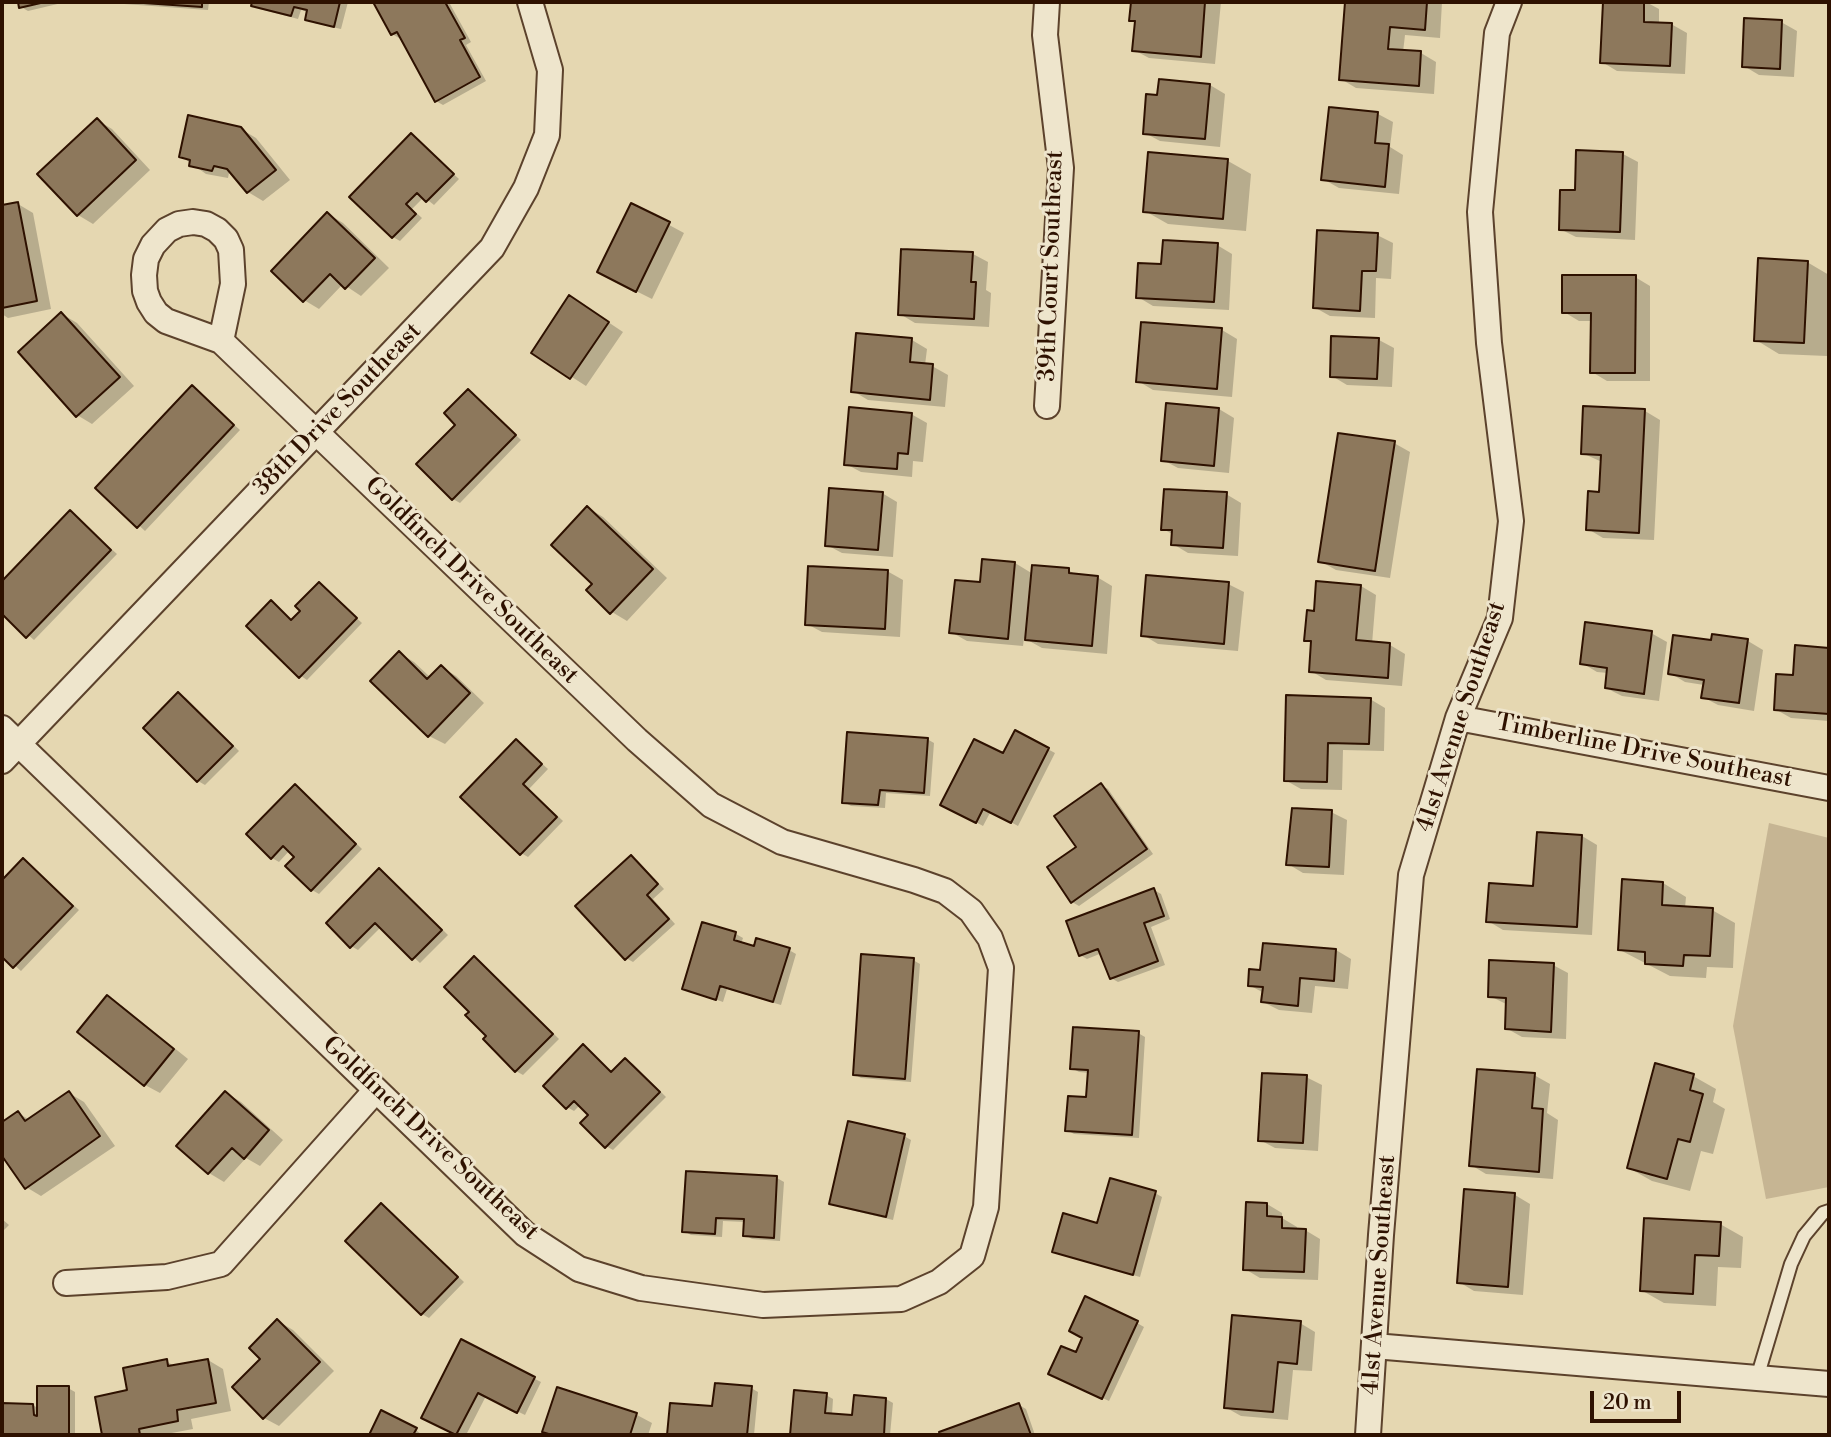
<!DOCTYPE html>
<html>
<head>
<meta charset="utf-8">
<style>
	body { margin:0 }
	#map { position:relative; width:1831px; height:1437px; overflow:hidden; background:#e5d7b1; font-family:"Libre Bodoni",serif }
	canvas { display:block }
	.frame { position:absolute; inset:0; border:4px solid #2e1100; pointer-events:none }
	.scale { position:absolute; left:1590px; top:1391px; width:91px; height:32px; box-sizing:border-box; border:4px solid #2e1100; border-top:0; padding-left:9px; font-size:21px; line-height:24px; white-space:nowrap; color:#2e1100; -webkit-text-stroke:5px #eee5cc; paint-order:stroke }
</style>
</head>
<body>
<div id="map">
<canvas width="1831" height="1437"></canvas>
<div class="frame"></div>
<div class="scale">20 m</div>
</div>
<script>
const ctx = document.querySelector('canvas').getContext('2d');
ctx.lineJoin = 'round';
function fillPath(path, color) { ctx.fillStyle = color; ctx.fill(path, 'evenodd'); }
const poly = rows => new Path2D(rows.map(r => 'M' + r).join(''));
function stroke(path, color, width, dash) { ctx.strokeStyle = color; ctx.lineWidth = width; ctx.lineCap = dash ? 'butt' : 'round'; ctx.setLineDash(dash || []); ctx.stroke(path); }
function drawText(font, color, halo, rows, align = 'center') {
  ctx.font = font + ' "Libre Bodoni",serif'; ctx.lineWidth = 6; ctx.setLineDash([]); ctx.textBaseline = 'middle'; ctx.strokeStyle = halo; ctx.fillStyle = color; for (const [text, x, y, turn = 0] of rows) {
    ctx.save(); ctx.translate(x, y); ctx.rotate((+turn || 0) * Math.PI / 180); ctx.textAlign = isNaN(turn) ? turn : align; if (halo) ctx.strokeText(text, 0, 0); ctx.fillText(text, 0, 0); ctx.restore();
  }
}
fillPath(poly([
	[1769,823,1829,838,1829,1187,1766,1199,1733,1026]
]), '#c6b593');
fillPath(poly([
	[19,2,66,2,28,11,21,7],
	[120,2,209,2,208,10,124,4],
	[253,2,348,2,341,29,314,23,307,19,308,12,301,10,298,19,260,9,253,5],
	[375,2,450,4,471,42,466,45,486,81,443,105,436,101,402,36,399,38,392,34],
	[1132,2,1221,2,1215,64,1149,58,1134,50,1137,23,1131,20],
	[1347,2,1442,2,1440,38,1405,35,1403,52,1421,53,1436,62,1434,94,1356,88,1341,79],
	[1605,2,1646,2,1659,9,1659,24,1671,24,1687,33,1685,74,1617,71,1602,62],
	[1781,22,1797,31,1794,77,1759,75,1744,66],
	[1210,85,1225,94,1220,147,1160,141,1145,133],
	[1378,114,1393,122,1390,147,1403,155,1399,194,1339,188,1323,179],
	[97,120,112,129,150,170,93,224,78,215],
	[241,129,256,138,290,180,263,201,248,192,234,174,229,173,228,178,206,174,181,156],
	[411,135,459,179,434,205,424,197,412,209,422,218,400,241,393,237],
	[1578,151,1623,154,1638,162,1635,240,1576,237,1560,229,1577,192],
	[1228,161,1251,174,1246,231,1168,224,1145,211],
	[18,204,33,213,51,309,8,318,2,314,2,207],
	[632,205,684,233,652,299,614,280],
	[328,214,343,223,389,268,361,296,343,284,319,309,304,300],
	[1377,235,1393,243,1391,279,1376,278,1375,318,1330,316,1314,307],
	[1217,245,1232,254,1229,310,1153,306,1138,297],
	[973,254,988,262,986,290,991,293,989,327,915,323,900,314],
	[1807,262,1829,275,1827,356,1779,354,1756,340],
	[1635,277,1650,286,1650,381,1607,381,1592,372,1592,321,1579,321,1564,312],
	[584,306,623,332,586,386,533,352],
	[62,314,77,323,134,386,92,424,77,415],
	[1143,323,1222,330,1237,339,1232,397,1153,390,1138,381],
	[912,340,927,349,925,365,932,366,948,375,945,407,868,400,853,391],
	[1379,340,1394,348,1392,387,1347,385,1332,376],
	[192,387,240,430,145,531,98,488],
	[468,391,475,395,521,440,460,503,453,499,458,425],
	[1219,409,1234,418,1229,473,1178,468,1163,460],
	[1645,411,1660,420,1654,540,1603,538,1588,529,1600,494,1602,462,1582,453],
	[911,414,927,423,923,462,913,461,912,477,861,472,846,464],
	[1394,443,1410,452,1390,578,1336,570,1320,561],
	[882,493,897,502,893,557,842,553,827,545],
	[1226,494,1241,503,1238,556,1188,553,1173,544,1174,535,1163,529],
	[588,508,603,517,667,578,627,621,612,612,594,584],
	[70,512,117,554,34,640,2,612,2,584],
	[984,561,1015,563,1033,574,1068,570,1078,576,1097,577,1112,586,1107,654,1042,648,1024,638,1023,646,967,641,951,632,982,584],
	[887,571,903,580,900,637,822,632,807,624],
	[319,584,362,623,307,680,301,676,271,602,293,621],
	[1228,584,1244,592,1238,651,1158,644,1143,635],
	[1361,586,1376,595,1372,644,1390,645,1405,654,1402,686,1326,680,1311,671,1313,644,1306,640,1315,613],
	[1651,633,1667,642,1659,701,1622,696,1606,688,1608,673,1597,672,1582,663],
	[1748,641,1763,650,1754,711,1718,705,1703,697,1704,685,1685,682,1670,673,1712,642],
	[1797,647,1829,649,1829,721,1791,718,1775,709,1795,677],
	[399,653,414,662,431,678,441,667,456,676,484,703,445,744,429,736,373,681],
	[179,694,186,698,239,751,205,785,198,781,145,728],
	[1370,699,1385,708,1384,751,1343,750,1342,790,1301,789,1285,780],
	[1016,732,1055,753,1018,826,991,811,983,826,943,804,1003,756],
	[927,739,934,743,930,796,886,793,885,808,851,806,844,802],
	[516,741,548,769,529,789,563,821,528,857,521,853],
	[1101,785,1108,789,1153,854,1079,906,1072,902,1078,847],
	[295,786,302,790,362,849,319,894,312,890,297,857,290,850,279,862,272,858],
	[1331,812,1347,820,1344,875,1303,873,1288,864],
	[1582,836,1597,845,1592,935,1503,930,1488,921,1535,887],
	[631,857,638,861,664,889,653,899,675,924,633,962,626,958],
	[23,860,79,910,21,971,2,954,2,883],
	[380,871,387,875,448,935,420,963,381,927,358,950,351,946],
	[1663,883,1686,897,1685,908,1712,910,1735,923,1733,968,1707,967,1706,978,1670,976,1620,950],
	[1154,890,1161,894,1170,919,1151,927,1165,965,1118,982,1111,978,1102,953,1087,959,1080,955],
	[703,924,736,934,743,938,741,944,755,948,789,950,796,954,781,1005,727,989,723,1002,684,988],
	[1336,950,1351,959,1348,989,1315,986,1312,1013,1279,1010,1263,1002,1264,993,1249,985,1262,972],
	[474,958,481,962,559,1039,523,1075,516,1071,485,1039,489,1036,472,1012],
	[913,960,920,964,911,1082,861,1078,854,1074],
	[1553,965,1568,973,1566,1039,1522,1037,1506,1028,1508,1005,1490,996],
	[107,997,122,1006,188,1059,160,1093,145,1085],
	[1138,1033,1145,1037,1139,1138,1074,1134,1067,1130,1088,1099,1090,1073,1079,1072,1072,1068],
	[584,1047,613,1073,626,1060,633,1064,666,1097,613,1150,606,1146,590,1115,580,1105,574,1111,567,1107],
	[1534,1075,1550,1084,1547,1113,1558,1120,1553,1179,1486,1174,1471,1165],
	[1693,1076,1716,1089,1713,1102,1725,1109,1713,1154,1701,1151,1690,1191,1652,1181,1629,1168],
	[1306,1077,1322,1085,1318,1151,1275,1148,1260,1140],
	[69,1093,84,1102,115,1146,41,1196,26,1187,2,1153,2,1125,18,1113,30,1120],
	[226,1093,241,1102,283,1140,260,1166,246,1158,224,1182,209,1173,178,1145],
	[904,1136,911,1140,893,1220,838,1207,831,1203],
	[777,1178,784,1182,780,1241,752,1239,745,1235,746,1222,723,1221,722,1237,691,1235,684,1231],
	[1155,1193,1162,1197,1140,1277,1061,1255,1054,1251],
	[1515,1195,1530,1204,1523,1295,1474,1291,1459,1282],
	[1267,1204,1282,1213,1282,1218,1297,1227,1297,1230,1305,1230,1320,1239,1318,1280,1260,1278,1245,1269],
	[381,1206,388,1210,464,1282,429,1318,422,1314,347,1241],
	[2,1219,9,1225,2,1232],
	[1720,1224,1743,1237,1741,1268,1718,1267,1716,1306,1664,1303,1641,1290],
	[278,1321,293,1330,334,1371,279,1426,264,1418],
	[1137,1323,1144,1327,1109,1401,1058,1377,1077,1355],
	[1300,1323,1315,1332,1312,1371,1293,1370,1288,1420,1241,1416,1225,1407],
	[462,1342,541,1382,525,1415,486,1396,466,1435,458,1435,430,1421],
	[208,1360,223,1369,231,1411,191,1419,193,1429,161,1435,104,1435,97,1398,129,1392,166,1361,176,1367],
	[68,1388,75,1392,75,1435,2,1435,2,1405,33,1405,39,1409],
	[751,1388,758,1392,754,1435,669,1435,671,1404,714,1408],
	[558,1389,637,1415,652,1423,648,1435,551,1435,544,1431],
	[795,1392,826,1395,833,1399,832,1415,854,1417,886,1399,893,1403,890,1435,792,1435],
	[1019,1405,1026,1409,1035,1435,942,1435,942,1433],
	[382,1413,416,1430,422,1435,371,1435]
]), '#0003');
const building = poly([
	[18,2,45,2,19,8,18,2],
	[129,2,202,2,202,7,129,2],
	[252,2,340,2,334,27,305,20,307,10,294,7,291,16,251,6,252,2],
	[373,2,445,2,465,38,460,40,480,77,435,102,397,32,391,35,373,2],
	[1131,2,1205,2,1201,57,1132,51,1135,21,1129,21,1131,2],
	[1345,2,1427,2,1425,30,1390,27,1388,49,1421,51,1419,86,1339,80,1345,2],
	[1603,2,1644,2,1644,22,1672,23,1670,66,1600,63,1603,2],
	[1744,18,1782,20,1780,69,1742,67,1744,18],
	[1159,79,1210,84,1205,139,1143,134,1146,94,1157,95,1159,79],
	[1329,107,1378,112,1375,143,1389,144,1385,187,1321,180,1329,107],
	[188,115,241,127,276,170,247,193,227,169,214,166,212,171,189,166,190,160,179,157,188,115],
	[97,118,136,160,77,216,37,174,97,118],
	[411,133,454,174,426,202,417,193,406,204,416,214,392,238,349,197,411,133],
	[1576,150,1623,152,1620,232,1559,230,1560,190,1575,190,1576,150],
	[1148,152,1228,159,1223,219,1143,212,1148,152],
	[18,202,37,301,2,308,2,205,18,202],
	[631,203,670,222,636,292,597,272,631,203],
	[327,212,375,258,345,289,330,274,303,302,271,271,327,212],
	[1317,230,1378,233,1376,271,1362,271,1360,311,1313,308,1317,230],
	[1163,240,1218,243,1214,302,1136,298,1138,263,1161,264,1163,240],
	[901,249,973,252,971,282,976,282,974,319,898,315,901,249],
	[1758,258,1808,261,1804,343,1754,341,1758,258],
	[1562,275,1636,275,1635,373,1590,373,1591,313,1562,313,1562,275],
	[569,295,609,322,570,379,531,353,569,295],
	[61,312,120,377,76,417,18,352,61,312],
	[1141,322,1222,328,1217,389,1136,382,1141,322],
	[856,333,912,338,910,362,933,364,930,400,851,392,856,333],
	[1331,336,1379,338,1377,379,1330,377,1331,336],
	[192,385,234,425,137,528,95,488,192,385],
	[468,389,516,435,452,500,416,464,455,425,444,413,468,389],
	[1166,403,1219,408,1214,466,1161,461,1166,403],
	[1583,406,1645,409,1639,533,1586,530,1588,491,1599,492,1601,455,1581,454,1583,406],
	[849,407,912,413,908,454,898,453,897,469,844,465,849,407],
	[1338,433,1395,441,1375,571,1318,562,1338,433],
	[829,488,883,492,878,550,825,546,829,488],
	[1164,489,1227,492,1223,548,1171,545,1172,530,1161,530,1164,489],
	[587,506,653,569,610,614,586,590,592,584,551,545,587,506],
	[70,510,111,550,26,638,2,614,2,581,70,510],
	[982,559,1015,562,1008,639,949,633,955,580,980,582,982,559],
	[1032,565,1069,568,1069,573,1098,576,1092,646,1025,640,1032,565],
	[808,566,888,570,885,629,805,625,808,566],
	[1146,575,1229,582,1224,644,1141,636,1146,575],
	[1316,581,1361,585,1356,640,1390,643,1388,678,1309,672,1311,641,1304,641,1307,610,1314,611,1316,581],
	[319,582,357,618,299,678,246,626,271,600,291,620,300,611,295,606,319,582],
	[1585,622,1652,631,1644,694,1605,688,1607,668,1580,664,1585,622],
	[1712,634,1748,639,1739,703,1701,698,1704,680,1668,674,1673,635,1711,640,1712,634],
	[1795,645,1829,648,1829,714,1774,710,1776,674,1793,675,1795,645],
	[399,651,427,679,441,665,470,693,428,737,370,681,399,651],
	[178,692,233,746,197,782,143,728,178,692],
	[1286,695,1371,698,1369,744,1328,743,1327,782,1284,781,1286,695],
	[1015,730,1049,748,1011,823,983,809,976,823,940,805,974,739,1003,753,1015,730],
	[847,732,928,738,924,793,880,790,878,805,842,803,847,732],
	[516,739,542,764,523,784,557,817,520,855,460,797,516,739],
	[1101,783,1147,849,1071,903,1047,867,1076,847,1054,816,1101,783],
	[295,784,356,844,311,891,285,866,294,857,283,846,271,859,246,834,295,784],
	[1292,808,1332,810,1329,867,1286,865,1292,808],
	[1537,832,1582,835,1577,927,1486,922,1489,883,1533,886,1537,832],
	[631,855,658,884,647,895,669,919,625,960,575,906,631,855],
	[23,858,73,906,13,968,2,957,2,880,23,858],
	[379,868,442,930,412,960,375,923,350,948,326,923,379,868],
	[1622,879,1663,882,1662,905,1713,908,1710,956,1684,955,1683,966,1645,964,1645,952,1618,950,1622,879],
	[1154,888,1164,916,1144,923,1158,961,1110,979,1098,949,1079,956,1066,921,1154,888],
	[702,922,736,932,734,940,754,946,756,938,790,948,773,1002,720,986,716,1000,682,989,702,922],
	[1263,943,1336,949,1334,981,1300,978,1298,1006,1261,1002,1263,987,1248,986,1249,969,1260,970,1263,943],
	[861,954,914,958,905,1079,853,1075,861,954],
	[474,956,553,1034,515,1072,483,1039,486,1036,465,1015,469,1012,444,987,474,956],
	[1489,960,1554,963,1551,1032,1505,1029,1506,998,1488,997,1489,960],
	[107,995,174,1049,144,1086,77,1032,107,995],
	[1073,1027,1139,1031,1132,1135,1065,1131,1068,1096,1086,1097,1088,1070,1070,1069,1073,1027],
	[583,1044,611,1072,625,1058,660,1092,605,1148,580,1123,588,1115,574,1101,566,1109,543,1086,583,1044],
	[1655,1063,1694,1074,1690,1090,1703,1094,1690,1142,1678,1139,1667,1179,1627,1168,1655,1063],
	[1477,1069,1535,1073,1532,1108,1543,1109,1539,1172,1469,1166,1477,1069],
	[1262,1073,1307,1075,1303,1143,1258,1141,1262,1073],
	[69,1091,100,1136,25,1189,2,1156,2,1122,18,1111,25,1121,69,1091],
	[225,1091,269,1130,244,1159,232,1148,208,1174,176,1146,225,1091],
	[848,1121,905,1134,886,1217,829,1204,848,1121],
	[686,1171,777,1176,774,1238,743,1236,744,1219,716,1218,715,1234,682,1232,686,1171],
	[1110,1178,1156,1191,1133,1275,1052,1252,1063,1213,1097,1223,1110,1178],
	[1464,1189,1515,1193,1508,1287,1457,1283,1464,1189],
	[1246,1202,1267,1203,1267,1216,1282,1217,1282,1228,1306,1229,1304,1272,1243,1270,1246,1202],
	[381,1203,458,1277,421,1315,345,1241,381,1203],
	[1644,1218,1721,1222,1719,1256,1695,1255,1693,1294,1640,1291,1644,1218],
	[1085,1296,1138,1321,1102,1399,1048,1374,1061,1346,1076,1352,1082,1338,1069,1331,1085,1296],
	[1232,1315,1301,1321,1297,1364,1278,1362,1273,1412,1224,1408,1232,1315],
	[277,1319,320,1362,263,1419,232,1387,260,1359,249,1348,277,1319],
	[461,1339,535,1377,517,1413,478,1393,456,1435,421,1418,461,1339],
	[167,1359,168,1366,208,1359,216,1403,177,1410,178,1421,139,1429,140,1435,102,1435,95,1397,127,1390,123,1368,167,1359],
	[715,1383,752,1386,747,1435,667,1435,670,1403,712,1406,715,1383],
	[37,1386,69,1386,69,1435,2,1435,2,1403,33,1404,34,1415,37,1416,37,1386],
	[557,1387,637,1413,630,1435,552,1435,542,1432,557,1387],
	[794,1390,827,1393,825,1413,852,1415,854,1395,886,1398,884,1435,790,1435,794,1390],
	[1019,1403,1031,1435,940,1435,939,1432,1019,1403],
	[381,1410,417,1428,413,1435,369,1435,381,1410]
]);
fillPath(building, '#8d785c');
stroke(building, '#2e1100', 2);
const service = poly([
	[1757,1378,1791,1264,1804,1236,1823,1213,1829,1211]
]);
const minor = poly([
	[1047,406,1061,168,1045,35,1047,2],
	[1458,718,1829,788],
	[2,728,525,1234,579,1269,641,1288,763,1305,901,1299,939,1282,972,1256,986,1207,1001,968,990,938,971,911,945,891,914,880,782,842,711,805,637,740,221,341,166,321,156,313,149,302,145,291,144,275,146,259,153,245,167,230,179,224,193,222,206,224,217,230,226,239,231,250,233,284,221,341],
	[2,761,492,248,526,188,547,135,550,70,530,2],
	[66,1283,167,1277,221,1264,376,1090],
	[1374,1346,1829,1384],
	[1368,1435,1381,1235,1411,875,1458,718,1500,618,1511,521,1489,343,1480,212,1497,33,1509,2]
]);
stroke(service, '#5c422c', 16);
stroke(minor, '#5c422c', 28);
stroke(service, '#eee5cc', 12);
stroke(minor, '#eee5cc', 24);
drawText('24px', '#2e1100', '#eee5cc', [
	["39th Court Southeast",1052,266,-88],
	["38th Drive Southeast",338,410,-46],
	["Goldfinch Drive Southeast",471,581,44],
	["41st Avenue Southeast",1462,717,-72],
	["Timberline Drive Southeast",1644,752,11],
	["Goldfinch Drive Southeast",430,1139,43],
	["41st Avenue Southeast",1380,1275,-86]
]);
</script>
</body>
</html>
